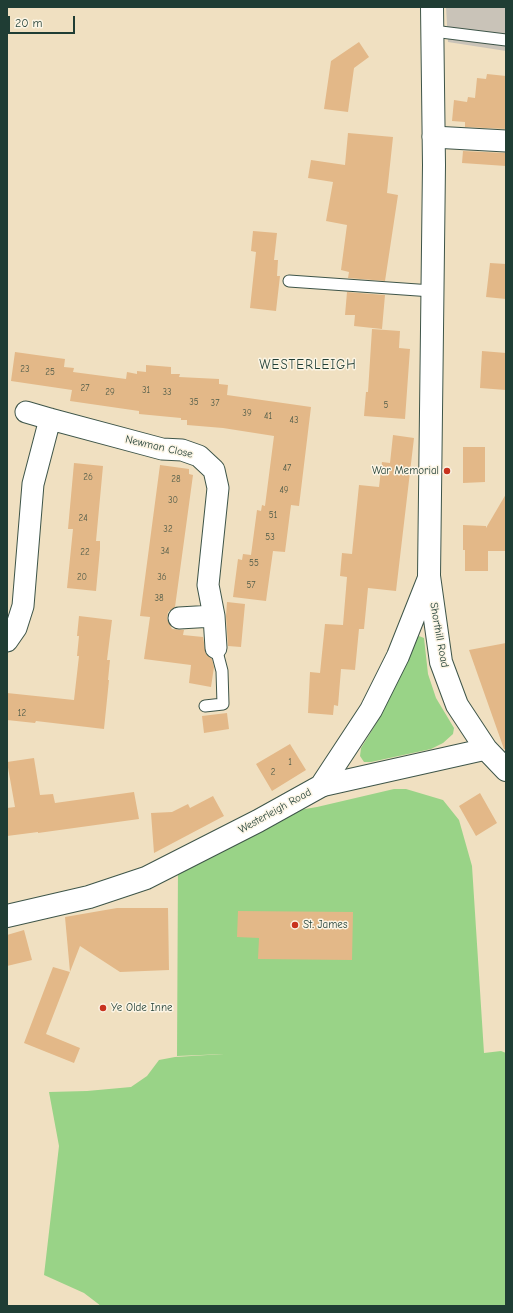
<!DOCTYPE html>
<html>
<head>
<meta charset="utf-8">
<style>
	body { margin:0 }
	#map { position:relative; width:513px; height:1313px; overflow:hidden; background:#f0e0c1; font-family:"Comic Neue",sans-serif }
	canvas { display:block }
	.frame { position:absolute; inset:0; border:8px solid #1f3d34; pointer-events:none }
	.scale { position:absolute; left:8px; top:16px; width:67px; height:18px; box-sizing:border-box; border:2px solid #1f3d34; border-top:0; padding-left:5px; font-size:12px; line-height:14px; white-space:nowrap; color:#1f3d34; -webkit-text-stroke:3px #fcf5e5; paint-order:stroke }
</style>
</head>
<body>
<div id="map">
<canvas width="513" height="1313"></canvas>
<div class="frame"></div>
<div class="scale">20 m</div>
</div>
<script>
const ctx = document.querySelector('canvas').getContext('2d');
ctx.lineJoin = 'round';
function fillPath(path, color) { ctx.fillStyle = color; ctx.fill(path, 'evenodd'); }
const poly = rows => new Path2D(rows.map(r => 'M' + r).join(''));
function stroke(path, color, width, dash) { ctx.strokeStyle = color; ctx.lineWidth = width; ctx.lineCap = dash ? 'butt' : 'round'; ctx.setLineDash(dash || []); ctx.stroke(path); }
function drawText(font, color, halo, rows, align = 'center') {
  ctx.font = font + ' "Comic Neue",sans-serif'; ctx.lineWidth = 3; ctx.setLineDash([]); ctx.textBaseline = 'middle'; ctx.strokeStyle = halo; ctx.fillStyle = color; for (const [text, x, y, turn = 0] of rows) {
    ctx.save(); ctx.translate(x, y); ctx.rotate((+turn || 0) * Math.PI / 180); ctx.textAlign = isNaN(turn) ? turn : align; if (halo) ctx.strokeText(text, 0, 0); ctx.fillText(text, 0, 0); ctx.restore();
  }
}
fillPath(poly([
	[446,7,506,7,506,51,448,42]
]), '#c9c3b8');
fillPath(poly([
	[419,636,424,638,428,674,436,698,454,728,453,734,443,743,431,749,371,762,364,762,360,756,361,748,379,719,415,638],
	[394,789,406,789,443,800,459,820,472,866,484,1053,501,1051,506,1053,506,1306,101,1306,84,1293,44,1275,59,1146,49,1092,87,1091,131,1087,147,1076,159,1060,175,1057,224,1054,177,1056,178,865,281,813,317,807]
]), '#99d387');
fillPath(poly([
	[359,42,369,57,354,68,348,112,324,109,331,61],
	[487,74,506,76,506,129,465,127,465,122,452,121,454,100,467,102,468,97,475,98,477,78,486,79],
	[348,133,393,137,387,193,398,195,385,281,348,278,349,272,341,270,347,225,326,221,333,182,308,178,311,160,345,165],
	[463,151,506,153,506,166,462,163],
	[253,231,277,233,274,260,278,260,277,276,280,276,276,311,250,308,256,252,251,251],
	[490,263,506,264,506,299,486,297],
	[347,292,385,295,382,329,354,326,355,315,345,315],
	[372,329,400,331,399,348,410,349,405,419,364,416,366,392,368,392],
	[482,351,506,353,506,390,480,388],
	[15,352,65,359,64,367,74,368,73,372,126,379,127,372,137,374,137,371,146,372,146,365,171,367,171,374,180,374,179,377,219,379,219,384,228,385,227,395,311,407,299,506,291,505,285,552,273,551,266,601,233,597,238,559,242,560,243,554,251,555,257,510,261,511,262,505,265,506,274,436,223,428,187,425,187,420,181,420,181,418,139,414,139,411,70,401,72,390,11,381],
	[393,435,414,438,396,591,368,588,364,629,359,629,355,670,341,669,338,706,334,705,333,715,308,713,310,672,320,673,325,624,343,625,347,577,340,576,342,553,352,554,359,485,379,487,382,462,390,463],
	[463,447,485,447,485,482,463,483],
	[74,463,103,466,96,541,100,541,100,549,96,591,67,588,73,529,68,529],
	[160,465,189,469,189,474,193,475,175,607,168,612,167,619,172,629,184,630,183,635,203,637,206,654,212,659,214,667,211,687,189,683,191,665,144,659,150,617,140,616],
	[506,494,506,551,488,551,488,571,465,571,465,550,463,550,463,525,486,526,486,528],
	[227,602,245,604,241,647,228,646,226,616],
	[79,616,112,620,107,660,110,660,108,680,109,680,104,729,36,721,35,723,7,720,7,693,74,700,79,656,77,656,79,636,77,636],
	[506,643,506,749,504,749,469,650],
	[227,713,229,729,204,733,202,716],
	[290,744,306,770,272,791,256,764],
	[34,758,40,795,53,794,55,803,134,792,139,819,38,833,38,832,7,836,7,808,15,807,7,762],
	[480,793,497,823,476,836,459,806],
	[213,796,224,816,154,853,151,813,172,812,188,804,190,808],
	[117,908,168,908,169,970,120,972,80,946,46,1034,80,1048,74,1063,24,1043,53,967,70,972,65,917],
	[238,911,353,912,352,960,258,959,259,938,237,937],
	[24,930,32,960,7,966,7,935]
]), '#e3b888');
const lane = poly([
	[433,31,506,40],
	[289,281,432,291],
	[205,706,223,704,222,671,216,648]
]);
const street = poly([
	[433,137,506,141],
	[26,412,50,419,162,449,182,450,199,456,214,470,218,488,208,585,214,616,216,648],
	[179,618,214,616],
	[7,641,16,628,23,606,33,484,50,419],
	[321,786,486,749]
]);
const secondary = poly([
	[432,7,434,165,429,576,441,662,457,705,486,749,506,770],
	[7,916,89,897,146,878,258,821,321,786,371,710,398,656,429,578]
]);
stroke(lane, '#3e5549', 13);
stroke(street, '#3e5549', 23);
stroke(secondary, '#3e5549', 24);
stroke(lane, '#fff', 11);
stroke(street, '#fff', 21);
stroke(secondary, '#fff', 22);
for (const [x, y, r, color] of [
	[447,471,4,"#c8321e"],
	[295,925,4,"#c8321e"],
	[103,1008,4,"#c8321e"]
]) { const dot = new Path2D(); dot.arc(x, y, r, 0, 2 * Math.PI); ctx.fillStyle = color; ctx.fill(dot); stroke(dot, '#fcf5e5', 1.5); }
drawText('9px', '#505c49', null, [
	["23",25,369],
	["25",50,372],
	["27",85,388],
	["31",146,390],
	["29",110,392],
	["33",167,392],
	["35",194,402],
	["37",215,403],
	["5",386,405],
	["39",247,413],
	["41",268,416],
	["43",294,420],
	["47",287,468],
	["26",88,477],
	["28",176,479],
	["49",284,490],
	["30",173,500],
	["51",273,515],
	["24",83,518],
	["32",168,529],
	["53",270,537],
	["34",165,551],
	["22",85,552],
	["55",254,563],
	["20",82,577],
	["36",162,577],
	["57",251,585],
	["38",159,598],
	["12",22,713],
	["1",290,762],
	["2",273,772]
]);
drawText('11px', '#1f3d34', '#fcf5e5', [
	["Newman Close",159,447,13],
	["Shorthill Road",439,635,80],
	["Westerleigh Road",275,811,-29]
]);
drawText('11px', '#1f3d34', '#fcf5e5', [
	["War Memorial",439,471,"right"],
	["St. James",303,925],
	["Ye Olde Inne",111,1008]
], 'left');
ctx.letterSpacing = '1px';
drawText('13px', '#1f3d34', '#fcf5e5', [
	["WESTERLEIGH",308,365]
]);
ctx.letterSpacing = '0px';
</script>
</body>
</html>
